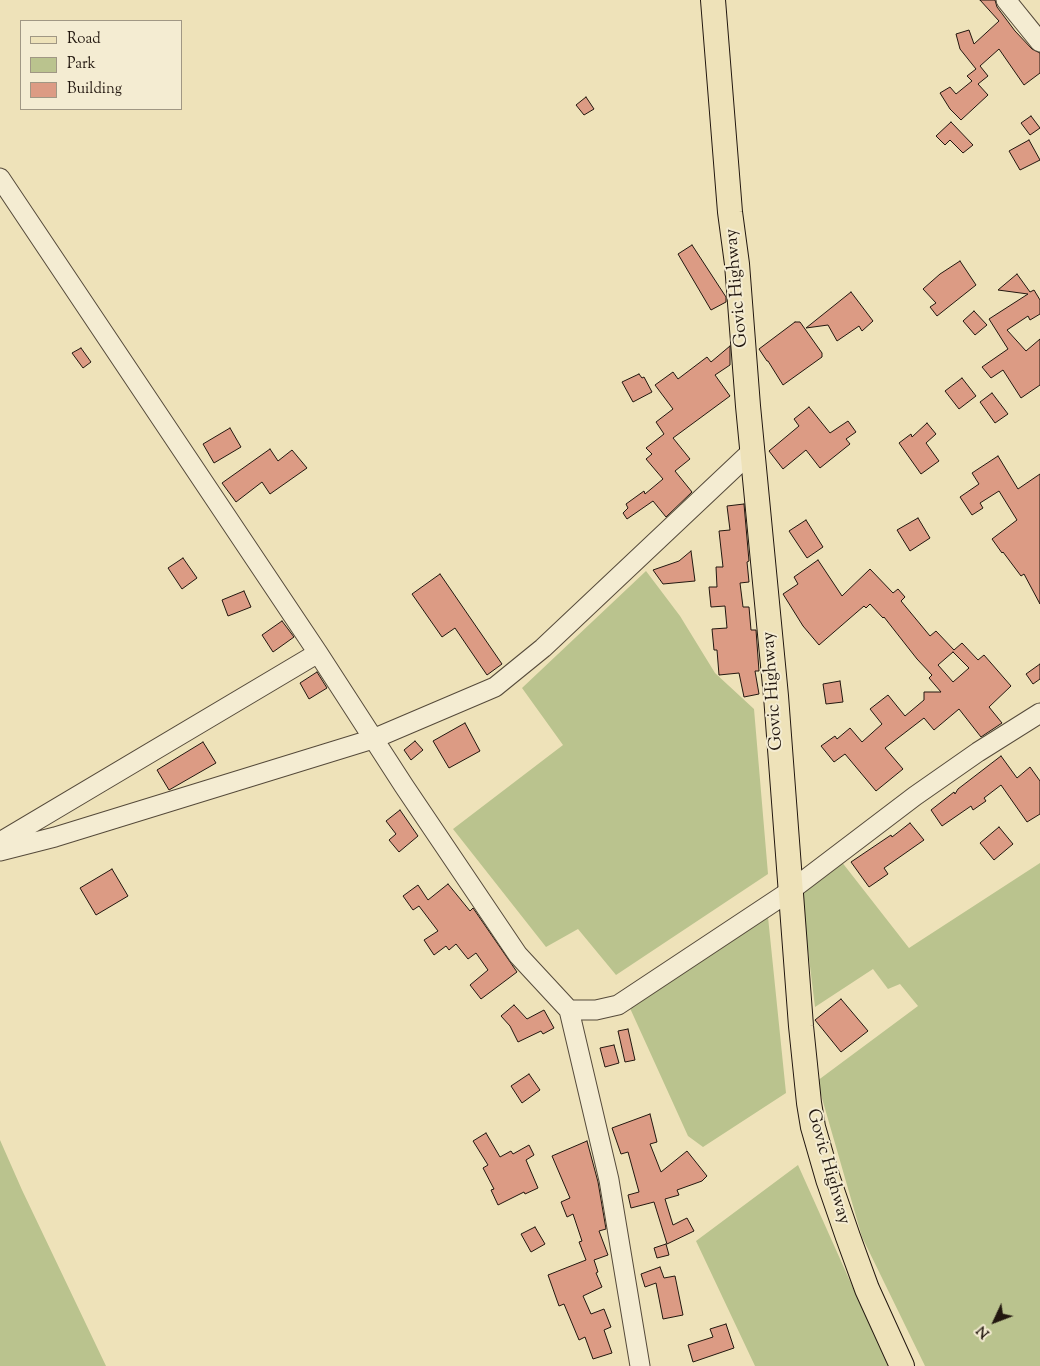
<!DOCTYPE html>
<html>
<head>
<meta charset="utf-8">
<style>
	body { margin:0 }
	#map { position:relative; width:1040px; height:1366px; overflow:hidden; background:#eee2b9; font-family:"Sorts Mill Goudy",serif }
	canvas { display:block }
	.legend { position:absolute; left:20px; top:20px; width:162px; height:90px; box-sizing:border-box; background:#f4ecd2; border:1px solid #a09784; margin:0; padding:6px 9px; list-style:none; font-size:15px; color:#22170f }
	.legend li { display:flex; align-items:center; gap:10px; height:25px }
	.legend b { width:25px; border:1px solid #a09784 }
	.north { position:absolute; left:970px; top:1296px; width:50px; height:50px; -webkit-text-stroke:4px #f4ecd2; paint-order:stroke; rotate:227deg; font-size:14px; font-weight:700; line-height:20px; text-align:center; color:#22170f }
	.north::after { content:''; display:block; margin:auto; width:18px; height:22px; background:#22170f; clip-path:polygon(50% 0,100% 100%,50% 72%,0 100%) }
</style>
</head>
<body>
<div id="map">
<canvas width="1040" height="1366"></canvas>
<ul class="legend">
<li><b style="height:6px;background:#eee2b9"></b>Road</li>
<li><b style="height:14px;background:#bac38e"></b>Park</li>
<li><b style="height:14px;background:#dc9b84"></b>Building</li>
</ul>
<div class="north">N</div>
</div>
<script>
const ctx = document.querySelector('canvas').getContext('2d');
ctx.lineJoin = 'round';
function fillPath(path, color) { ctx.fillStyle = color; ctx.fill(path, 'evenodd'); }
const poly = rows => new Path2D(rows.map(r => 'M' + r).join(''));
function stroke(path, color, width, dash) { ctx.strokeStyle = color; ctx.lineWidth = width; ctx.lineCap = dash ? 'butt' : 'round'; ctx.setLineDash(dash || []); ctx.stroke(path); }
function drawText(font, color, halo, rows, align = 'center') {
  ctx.font = font + ' "Sorts Mill Goudy",serif'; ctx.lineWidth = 4; ctx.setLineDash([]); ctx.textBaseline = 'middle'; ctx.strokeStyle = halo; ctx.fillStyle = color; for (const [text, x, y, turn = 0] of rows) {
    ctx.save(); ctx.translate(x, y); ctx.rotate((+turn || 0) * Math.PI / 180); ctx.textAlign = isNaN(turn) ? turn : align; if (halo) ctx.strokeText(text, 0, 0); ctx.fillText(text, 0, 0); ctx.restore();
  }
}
fillPath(poly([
	[646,571,680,616,715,673,754,709,768,874,616,975,578,929,546,947,453,829,563,745,522,688],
	[841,861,909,948,1040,863,1040,1366,925,1366,862,1237,817,1081,918,1006,900,984,888,989,873,969,815,1007,801,893],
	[768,917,786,1093,703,1147,688,1136,629,1006],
	[0,1140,22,1190,106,1366,0,1366],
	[798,1165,888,1366,755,1366,696,1241]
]), '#bac38e');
const building = poly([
	[980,0,995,0,997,7,1015,31,1032,49,1040,53,1040,73,1024,85,999,49,980,66,988,76,978,84,988,95,961,120,950,109,940,93,950,87,956,94,972,81,967,76,976,69,960,49,956,34,969,30,974,44,999,21,980,0],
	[586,97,594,109,584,115,576,105,586,97],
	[1031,116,1040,128,1030,135,1021,123,1031,116],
	[951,122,973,145,963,153,950,140,945,145,936,136,951,122],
	[1029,140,1040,160,1020,170,1009,151,1029,140],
	[692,245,726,297,726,302,711,310,678,254,692,245],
	[960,261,976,285,937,316,930,307,936,303,923,289,940,274,960,261],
	[1017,274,1030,292,1034,290,1040,300,1040,314,1030,320,1028,316,1007,330,1026,351,1040,339,1040,385,1021,398,1003,370,991,378,982,367,1008,349,989,319,1028,294,998,290,1017,274],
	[851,292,873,321,862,331,859,326,837,341,828,325,806,328,851,292],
	[974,311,987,325,975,335,963,321,974,311],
	[795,322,800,322,822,353,822,357,783,385,768,361,767,361,759,349,795,322],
	[730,346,730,365,715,375,730,396,673,438,690,459,675,471,692,492,666,517,653,501,627,519,623,513,628,508,626,504,644,491,645,494,663,479,646,459,652,454,646,448,664,434,656,422,673,409,655,385,673,372,678,379,707,357,711,362,730,346],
	[81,348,91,362,83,368,72,353,81,348],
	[639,374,642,378,644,377,652,392,633,402,622,382,639,374],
	[962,378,976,396,959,409,945,391,962,378],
	[992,393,1008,414,995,423,980,402,992,393],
	[809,407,830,433,848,421,856,432,846,439,850,444,820,468,806,450,783,469,769,451,799,426,794,419,809,407],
	[927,423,936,434,926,443,939,461,921,474,899,443,911,434,912,437,927,423],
	[230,428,241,447,214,463,203,444,230,428],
	[270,449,278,461,292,450,307,468,270,494,262,482,236,502,222,483,270,449],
	[998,456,1018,489,1040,474,1040,604,1024,574,1021,576,1003,552,1002,553,992,539,1017,520,999,491,980,503,983,508,972,515,960,497,979,484,972,473,998,456],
	[744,504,749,561,747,562,749,582,740,583,743,607,749,607,751,630,756,630,759,671,755,671,759,694,744,697,739,673,719,675,717,650,714,650,712,629,727,628,725,606,711,607,709,587,717,587,716,567,723,567,719,531,730,530,727,506,744,504],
	[918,518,930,538,910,551,897,530,918,518],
	[806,520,823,547,807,558,789,531,806,520],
	[691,551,695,581,663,584,653,570,679,561,691,551],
	[183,558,197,578,182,589,168,568,183,558],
	[818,560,842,596,870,569,893,593,898,589,905,597,901,601,930,636,936,631,954,650,962,643,978,660,984,655,1011,686,989,707,1002,723,981,737,959,709,934,730,924,718,885,748,903,769,876,791,845,754,834,762,821,746,835,736,837,739,850,728,862,742,882,724,870,709,888,695,905,716,924,700,924,692,941,692,929,678,932,675,917,659,884,617,883,618,870,604,866,608,864,606,819,645,803,626,783,594,798,584,794,577,818,560],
	[953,652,969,668,953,682,938,665,953,652],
	[440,574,502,664,487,675,455,628,442,637,412,594,440,574],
	[244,591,251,607,228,616,222,600,244,591],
	[282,621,294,637,273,652,262,635,282,621],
	[1040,664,1040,679,1033,684,1026,674,1040,664],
	[317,672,327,688,309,699,300,683,317,672],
	[840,681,843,702,826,704,823,684,840,681],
	[465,723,480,751,449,768,433,741,465,723],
	[415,741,423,750,411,760,404,750,415,741],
	[203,742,216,763,169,790,157,770,203,742],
	[1001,756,1017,778,1030,767,1040,781,1040,814,1027,822,1001,785,984,798,986,801,973,810,971,806,942,826,931,810,954,792,955,794,958,789,1001,756],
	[400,810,418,836,399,852,389,840,396,834,386,821,400,810],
	[910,823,924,840,884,868,888,874,869,887,851,862,891,835,892,837,910,823],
	[999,827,1013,844,994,860,980,843,999,827],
	[112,869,128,896,96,915,80,888,112,869],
	[448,884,470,911,473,908,517,972,481,999,470,985,488,970,476,953,468,959,456,944,449,950,446,946,434,955,424,940,438,931,419,906,413,910,403,896,418,885,428,900,448,884],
	[841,999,868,1031,841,1052,815,1020,841,999],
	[514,1005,527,1019,544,1010,554,1028,543,1034,541,1031,518,1042,510,1026,501,1016,514,1005],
	[628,1029,635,1060,625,1062,618,1031,628,1029],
	[614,1045,619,1063,605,1067,600,1048,614,1045],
	[529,1074,540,1090,522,1103,511,1086,529,1074],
	[650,1114,657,1142,650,1144,661,1172,687,1151,707,1176,702,1181,677,1190,679,1195,665,1199,673,1225,687,1218,694,1231,667,1244,654,1202,631,1208,628,1195,639,1192,628,1152,621,1154,612,1128,650,1114],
	[486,1133,500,1157,511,1151,513,1154,529,1145,534,1155,526,1160,538,1188,525,1194,524,1192,498,1205,491,1190,494,1189,483,1168,488,1165,473,1141,486,1133],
	[587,1141,598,1182,606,1229,599,1231,608,1255,594,1260,598,1272,596,1273,602,1287,583,1296,591,1314,604,1309,611,1327,604,1330,612,1353,593,1359,585,1337,579,1340,564,1304,559,1306,548,1275,586,1260,579,1242,582,1241,573,1214,567,1217,561,1202,570,1198,552,1156,587,1141],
	[535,1227,545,1244,531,1252,521,1234,535,1227],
	[666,1244,669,1255,657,1258,654,1248,666,1244],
	[660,1267,664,1278,675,1276,683,1315,663,1319,656,1283,645,1287,641,1274,660,1267],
	[726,1324,734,1348,693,1362,688,1345,713,1337,710,1329,726,1324]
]);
fillPath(building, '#dc9b84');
stroke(building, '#22170f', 1);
const minor = poly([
	[1006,0,1040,42],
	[0,178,318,653,404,786,518,955,569,1010,609,1180,640,1366],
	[0,842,318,653],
	[0,851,55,837,373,739,495,687,543,648,752,451],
	[569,1010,596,1010,618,1005,790,891,915,796,978,752,1040,713]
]);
const major = poly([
	[713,0,730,212,737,264,748,406,776,696,801,1026,809,1103,813,1127,828,1179,848,1237,867,1289,902,1366]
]);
stroke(minor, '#554a3a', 21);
stroke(major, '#22170f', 26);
stroke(minor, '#f4ecd2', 19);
stroke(major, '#eee2b9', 24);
drawText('18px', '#22170f', '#f4ecd2', [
	["Govic Highway",738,288,-95],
	["Govic Highway",774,691,-94],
	["Govic Highway",827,1167,74]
]);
</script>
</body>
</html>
